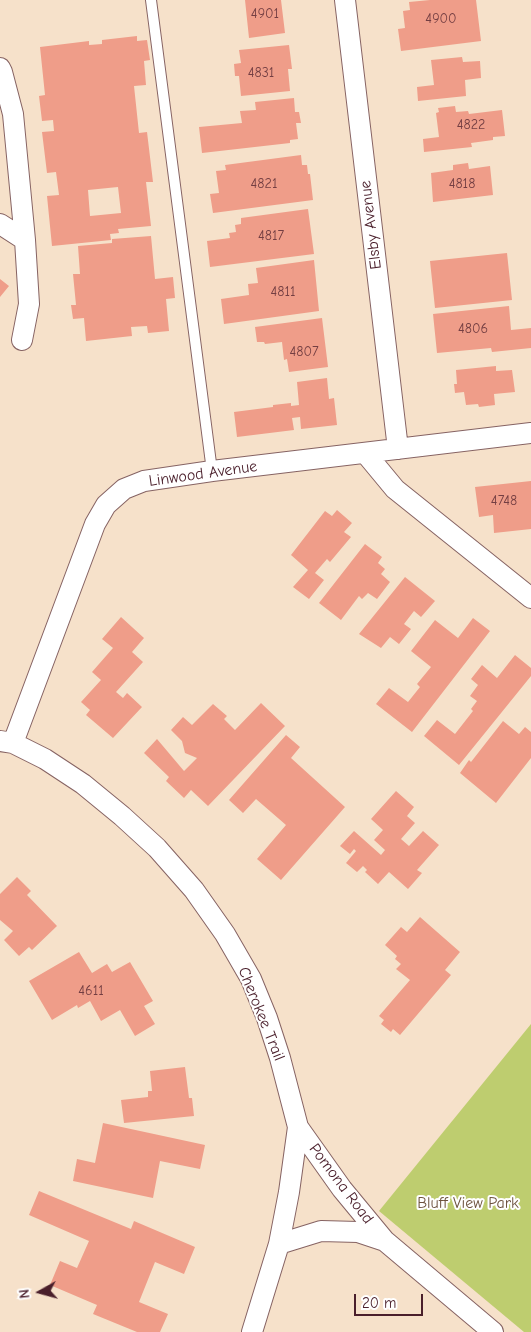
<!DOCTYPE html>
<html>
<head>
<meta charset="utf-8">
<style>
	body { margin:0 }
	#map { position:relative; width:531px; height:1332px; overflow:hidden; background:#f6e1ca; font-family:"Comic Neue",sans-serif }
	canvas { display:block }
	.north { position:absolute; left:15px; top:1267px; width:50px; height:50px; -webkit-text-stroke:4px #fff; paint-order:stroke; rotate:263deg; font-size:14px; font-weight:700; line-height:20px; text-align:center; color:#4a1f2b }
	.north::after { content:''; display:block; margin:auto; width:18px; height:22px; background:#4a1f2b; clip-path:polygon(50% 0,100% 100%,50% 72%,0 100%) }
	.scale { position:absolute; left:354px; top:1294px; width:69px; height:22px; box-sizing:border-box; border:2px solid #4a1f2b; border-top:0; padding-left:6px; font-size:15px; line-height:18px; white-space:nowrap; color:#4a1f2b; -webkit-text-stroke:4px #fff; paint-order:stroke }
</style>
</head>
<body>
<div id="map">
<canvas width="531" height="1332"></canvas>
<div class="north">N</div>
<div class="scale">20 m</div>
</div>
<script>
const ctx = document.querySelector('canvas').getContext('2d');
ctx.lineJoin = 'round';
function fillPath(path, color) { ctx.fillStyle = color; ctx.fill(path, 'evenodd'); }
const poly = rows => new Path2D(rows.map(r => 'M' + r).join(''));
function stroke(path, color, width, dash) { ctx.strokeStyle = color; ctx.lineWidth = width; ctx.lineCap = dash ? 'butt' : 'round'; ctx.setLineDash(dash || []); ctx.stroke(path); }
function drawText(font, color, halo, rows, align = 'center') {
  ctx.font = font + ' "Comic Neue",sans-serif'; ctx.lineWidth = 4; ctx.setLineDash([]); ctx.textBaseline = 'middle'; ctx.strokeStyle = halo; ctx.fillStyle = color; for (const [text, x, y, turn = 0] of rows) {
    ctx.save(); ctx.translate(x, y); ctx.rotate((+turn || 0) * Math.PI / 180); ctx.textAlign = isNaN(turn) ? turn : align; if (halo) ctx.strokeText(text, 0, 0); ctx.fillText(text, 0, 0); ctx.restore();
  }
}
fillPath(poly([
	[531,1024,531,1332,524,1332,379,1211]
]), '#becd6f');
fillPath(poly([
	[245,0,281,0,285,33,249,38],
	[430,0,476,0,481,41,401,51,398,29,405,28,403,11,410,10,409,2],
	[137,36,137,41,147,40,150,60,144,61,146,85,134,86,139,133,147,132,153,182,146,182,151,226,118,229,119,233,110,234,111,240,52,246,47,196,59,195,56,172,47,173,42,132,54,131,53,120,42,121,39,96,45,95,40,47,89,41,89,45,102,44,102,40],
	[118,187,121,213,90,216,88,190],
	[289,45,292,69,288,69,290,91,241,96,239,76,235,76,234,64,241,63,239,50],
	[462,57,463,62,480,61,481,78,465,80,466,96,418,101,417,87,434,85,431,60],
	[294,98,295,112,299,112,301,123,296,123,298,139,290,140,290,143,202,153,199,127,242,123,240,111,256,110,255,102],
	[455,106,456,112,468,111,469,114,502,110,505,136,493,137,493,140,471,143,472,147,424,152,423,139,439,137,436,113,439,112,438,108],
	[301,155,302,165,307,165,308,174,310,174,313,200,213,213,210,194,219,193,216,171,226,170,225,165],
	[468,163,469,169,490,166,493,195,433,202,431,173,453,170,453,165],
	[308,209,314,254,210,267,207,241,230,238,229,233,236,232,235,225,241,224,241,218],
	[151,236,155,279,173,277,175,298,166,299,169,331,148,333,147,326,131,327,132,336,86,341,84,318,73,319,71,305,76,305,73,274,80,274,78,246,112,243,112,239],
	[507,253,512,300,435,308,430,261],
	[314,260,319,311,224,324,221,299,249,295,248,284,258,283,256,268],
	[0,279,9,286,0,297],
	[509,306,511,330,531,328,531,348,492,352,491,348,437,353,433,314],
	[322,318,328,367,289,372,287,359,284,360,282,342,265,344,264,342,257,342,255,327],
	[496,366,496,371,512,370,515,392,494,394,495,405,479,407,478,404,466,405,464,392,455,393,454,384,457,384,456,370],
	[327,378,329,399,334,398,337,425,301,429,300,417,292,418,294,430,237,437,234,412,273,407,273,405,291,403,291,406,299,405,297,382],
	[531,481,531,529,494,533,493,515,479,517,475,487],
	[337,510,352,523,344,532,351,537,330,562,327,559,315,573,324,580,309,599,293,587,308,570,291,555,325,511,332,516],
	[365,544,382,557,378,563,385,569,381,574,390,582,377,599,368,593,362,599,359,596,341,620,319,603],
	[405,577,435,601,421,617,414,611,404,624,411,629,399,644,390,637,381,648,359,634],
	[121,617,144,638,132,652,143,662,116,692,123,698,127,693,142,707,113,738,86,715,90,710,81,702,101,680,92,672,113,648,102,639],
	[473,618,490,631,412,732,376,704,389,688,408,702,420,687,417,684,431,667,411,651,435,620,458,638],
	[515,655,531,668,531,676,459,765,424,736,437,720,455,734,473,711,471,709,477,701,470,696,478,685,471,679,482,665,497,678],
	[261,703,285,726,208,806,191,790,184,798,166,781,169,777,144,753,157,739,184,771,197,758,185,753,182,741,171,730,183,717,192,725,213,704,227,716,224,719,235,730],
	[503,721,519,734,525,727,531,732,531,758,496,803,460,773,469,760,471,762],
	[286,735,300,747,291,758,345,807,281,880,257,859,286,825,256,799,243,813,229,800],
	[396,791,414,807,407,816,415,823,401,839,409,846,423,831,439,845,417,870,422,873,408,889,389,872,378,884,365,872,367,870,363,866,357,872,346,863,356,851,354,849,350,854,340,846,354,831,381,855,385,850,374,840,383,830,371,819],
	[17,877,31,891,27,895,57,926,32,950,29,947,19,956,4,940,13,931,0,920,0,894],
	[420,917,460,952,445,970,451,975,400,1035,393,1029,391,1032,381,1024,384,1020,379,1016,410,980,396,969,401,964,395,959,397,956,385,945,401,927,407,932],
	[79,952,92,973,107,964,112,972,130,962,153,1001,144,1006,155,1024,135,1036,120,1010,101,1021,90,1001,78,1008,77,1005,52,1020,29,981],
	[185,1067,189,1098,192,1098,194,1116,124,1123,121,1100,148,1097,148,1091,152,1091,150,1071],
	[103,1123,205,1145,200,1169,160,1161,153,1198,73,1181,77,1159,95,1163],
	[39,1191,131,1229,134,1221,195,1247,184,1274,155,1262,139,1302,168,1314,160,1332,137,1332,93,1314,97,1305,50,1285,60,1261,77,1268,89,1241,29,1215]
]), '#ef9d89');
const lane = poly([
	[151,0,212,471]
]);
const street = poly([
	[345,0,398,449],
	[0,68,2,72,13,114,25,240],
	[0,224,25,240,29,304,22,340],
	[366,454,395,489,531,598],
	[0,741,13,743,45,759,83,784,122,816,157,848,194,890,225,934,251,979,267,1018,280,1058,298,1127,289,1192,279,1244,252,1332],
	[13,743,95,524,106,505,124,489,144,481,212,471,531,433],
	[298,1127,342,1189,385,1241,493,1332],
	[279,1244,321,1231,358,1232,385,1241]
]);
stroke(lane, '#866363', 12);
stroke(street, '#866363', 22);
stroke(lane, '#fff', 10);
stroke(street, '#fff', 20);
drawText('14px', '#733e42', null, [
	["4901",265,14],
	["4900",441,19],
	["4831",261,73],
	["4822",471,125],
	["4821",264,184],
	["4818",462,184],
	["4817",271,236],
	["4811",283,292],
	["4806",473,329],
	["4807",304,352],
	["4748",504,501],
	["4611",91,991]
]);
drawText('16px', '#4a1f2b', '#fff', [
	["Elsby Avenue",371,225,-97],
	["Linwood Avenue",203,474,-8],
	["Cherokee Trail",261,1014,68],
	["Pomona Road",341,1184,53]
]);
drawText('16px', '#6d533f', '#fff', [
	["Bluff View Park",468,1203]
]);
</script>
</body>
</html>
